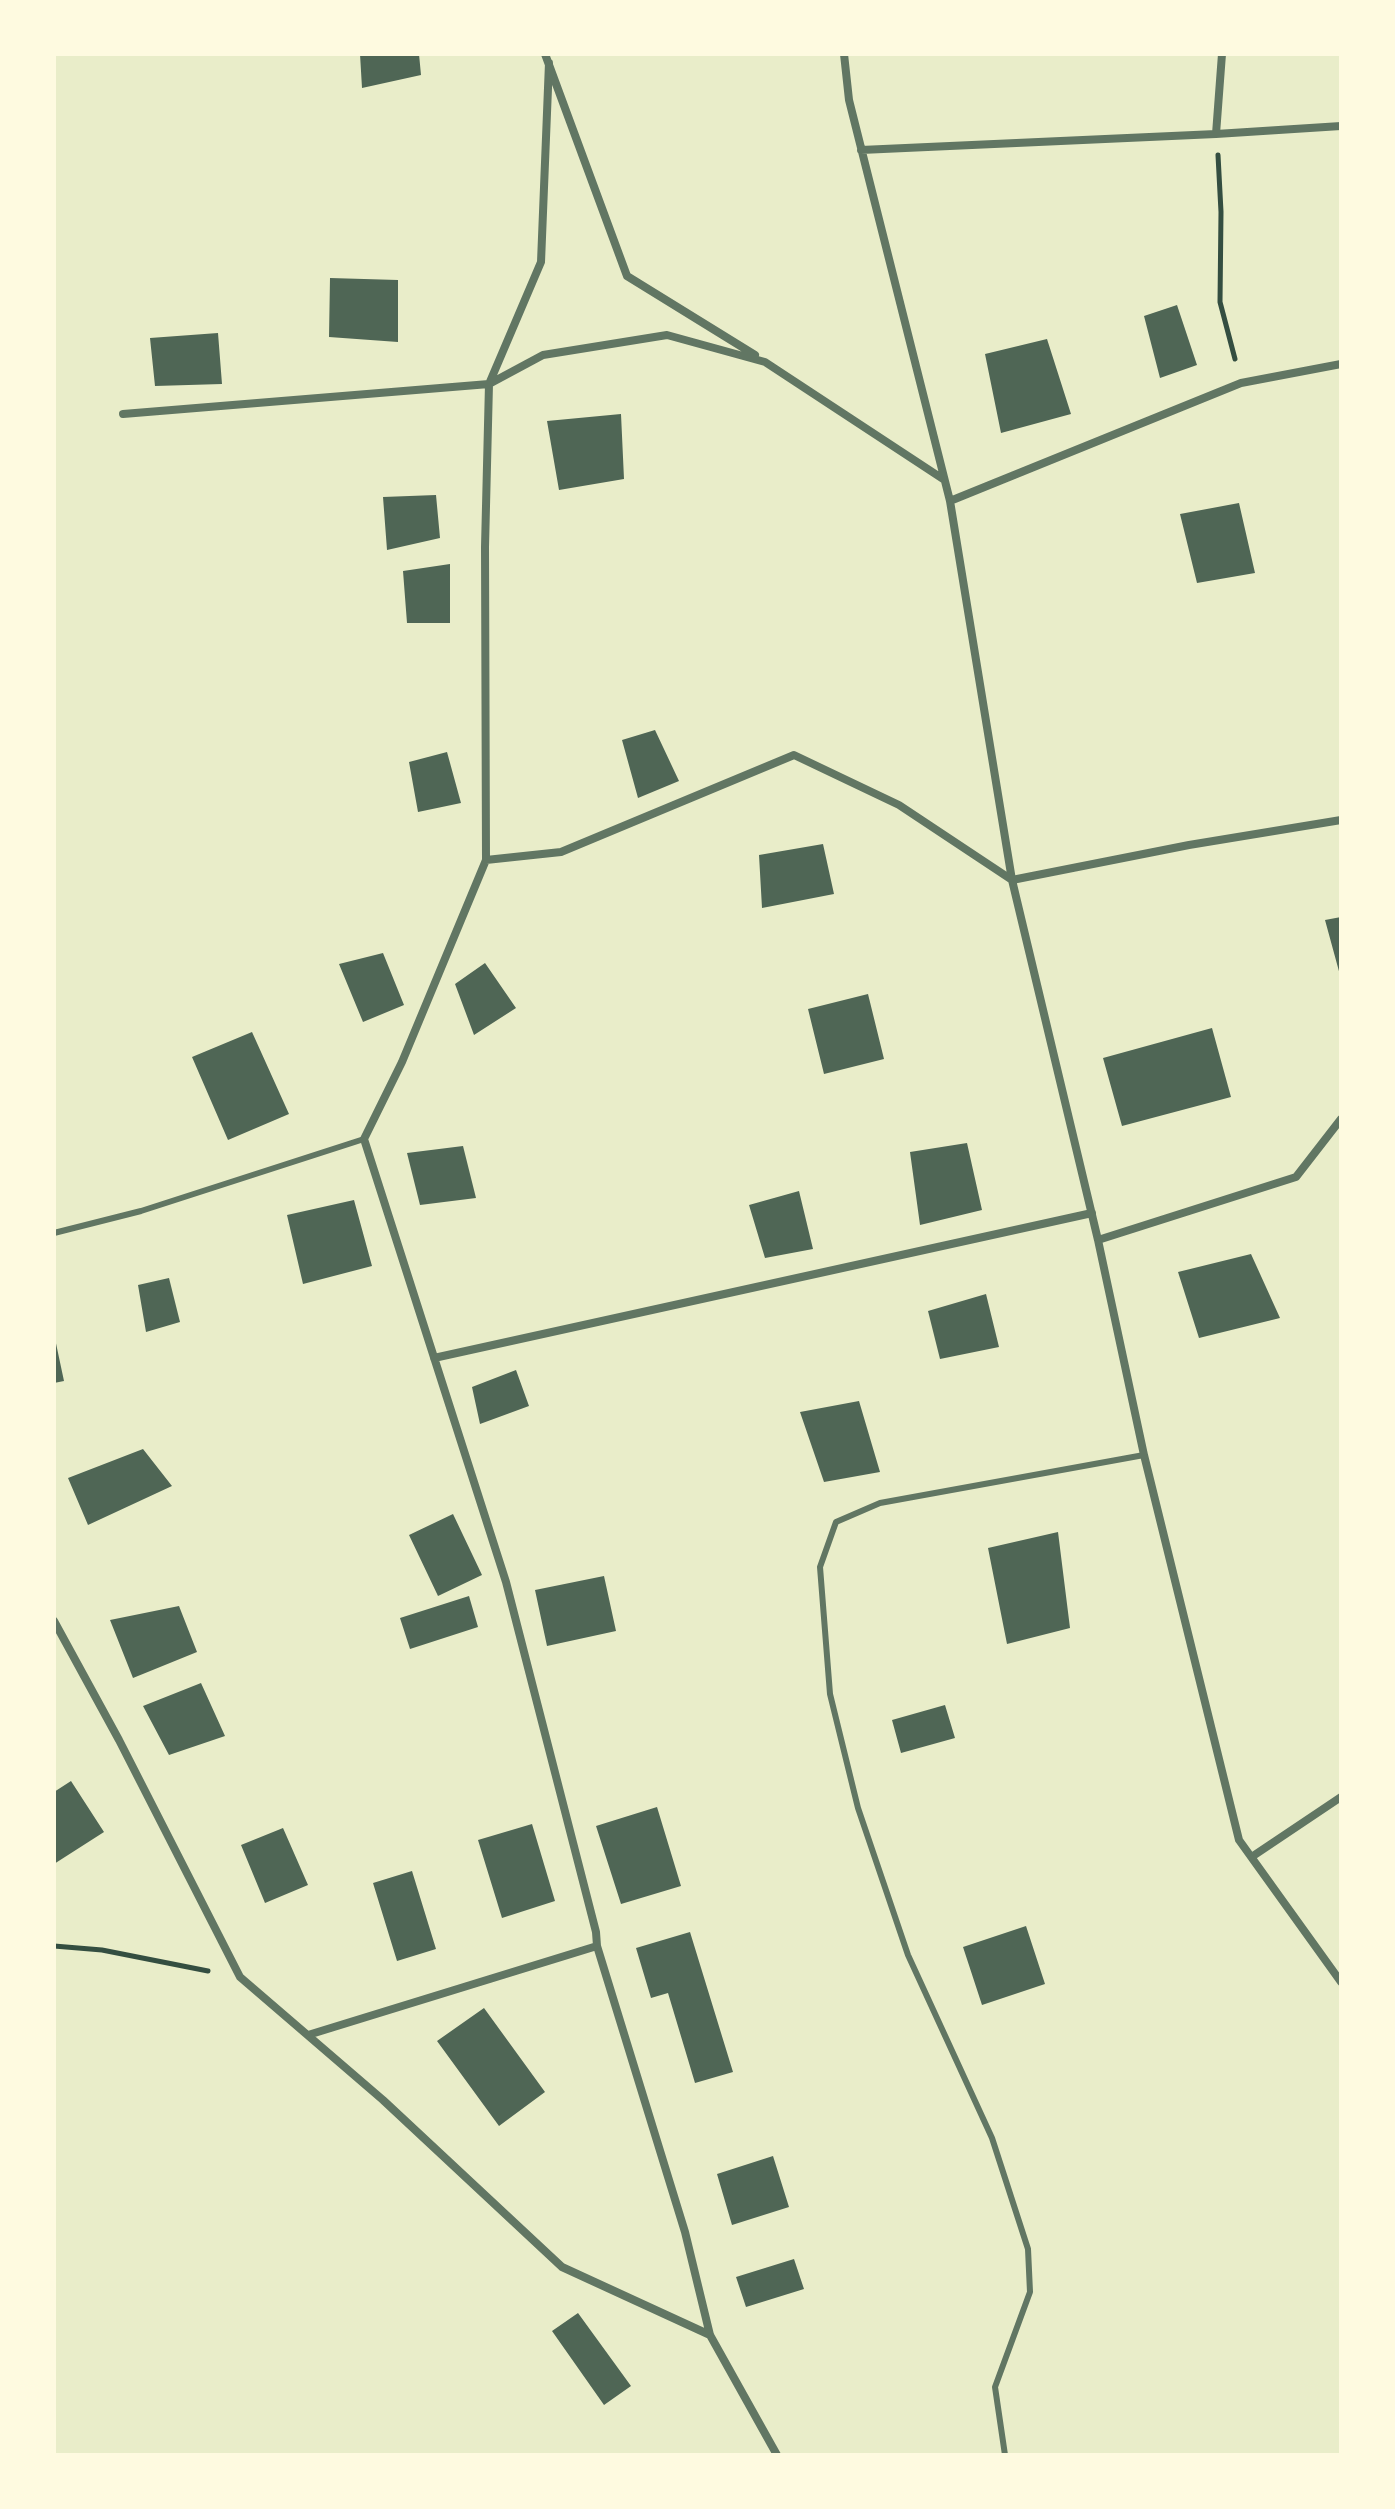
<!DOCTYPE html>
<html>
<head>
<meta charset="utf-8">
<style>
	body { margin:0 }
	#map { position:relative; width:1395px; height:2509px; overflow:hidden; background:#e9edc9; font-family:Bitter,serif }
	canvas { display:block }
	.frame { position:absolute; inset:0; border:56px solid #fefae0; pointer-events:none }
</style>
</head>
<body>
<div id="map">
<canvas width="1395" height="2509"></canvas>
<div class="frame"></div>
</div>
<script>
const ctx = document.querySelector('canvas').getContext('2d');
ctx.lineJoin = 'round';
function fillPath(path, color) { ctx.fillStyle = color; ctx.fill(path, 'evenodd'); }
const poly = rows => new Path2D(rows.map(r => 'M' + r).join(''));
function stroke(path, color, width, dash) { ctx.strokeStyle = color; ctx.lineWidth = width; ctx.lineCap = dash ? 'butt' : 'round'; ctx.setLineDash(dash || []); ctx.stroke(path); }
fillPath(poly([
	[360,54,419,54,421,75,362,88],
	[330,278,398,280,398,342,329,337],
	[1177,305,1197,365,1160,378,1144,316],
	[218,333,222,384,155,386,150,338],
	[1047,339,1071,414,1001,433,985,354],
	[621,414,624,479,559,490,547,421],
	[436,495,440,538,387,550,383,497],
	[1239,503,1255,573,1197,583,1180,514],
	[450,564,450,623,407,623,403,571],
	[655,730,679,781,638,798,622,740],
	[447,752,461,803,418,812,409,762],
	[823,844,834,894,762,908,759,855],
	[1341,917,1341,975,1340,975,1325,920],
	[383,953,404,1005,363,1022,339,964],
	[485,963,516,1008,474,1035,455,984],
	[868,994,884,1059,824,1074,808,1009],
	[1212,1028,1231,1097,1122,1126,1103,1058],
	[252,1032,289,1114,228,1140,192,1057],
	[967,1143,982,1210,920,1225,910,1152],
	[463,1146,476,1198,420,1205,407,1153],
	[799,1191,813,1249,765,1258,749,1205],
	[354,1200,372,1266,303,1284,287,1215],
	[1251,1254,1280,1318,1199,1338,1178,1272],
	[169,1278,180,1322,146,1332,138,1285],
	[986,1294,999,1347,940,1359,928,1311],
	[54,1334,64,1381,54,1383],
	[516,1370,529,1406,480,1424,472,1387],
	[859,1401,880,1472,824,1482,800,1412],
	[143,1449,172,1486,88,1525,68,1478],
	[453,1514,482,1575,438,1596,409,1535],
	[1058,1532,1070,1628,1007,1644,988,1548],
	[604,1576,616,1631,547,1646,535,1590],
	[469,1596,478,1627,410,1649,400,1618],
	[179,1606,197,1652,133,1678,110,1620],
	[201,1683,225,1736,169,1755,143,1706],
	[945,1705,955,1738,901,1753,892,1720],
	[71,1781,104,1832,54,1864,54,1792],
	[657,1807,681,1886,621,1904,596,1826],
	[532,1824,555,1901,502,1918,478,1840],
	[283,1828,308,1885,265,1903,241,1845],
	[412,1871,436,1949,397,1961,373,1883],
	[1026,1926,1045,1984,982,2005,963,1947],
	[690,1932,733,2072,695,2083,668,1993,651,1998,636,1948],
	[484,2008,545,2092,499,2126,437,2041],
	[773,2156,789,2207,732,2225,717,2174],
	[794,2259,804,2289,746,2307,736,2277],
	[578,2313,631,2386,604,2405,552,2331]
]), '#4f6655');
stroke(poly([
	[1218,155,1221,212,1220,302,1235,359],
	[54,1946,102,1950,208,1971]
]), '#344e41', 5);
stroke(poly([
	[54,1233,141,1211,364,1139],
	[1005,2455,995,2387,1030,2292,1028,2249,992,2138,908,1955,858,1808,830,1694,820,1567,836,1522,880,1503,1144,1455]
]), '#617663', 6);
stroke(poly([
	[545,54,627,276,755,355],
	[844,54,849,100,950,501,1012,880,1098,1240,1144,1455,1239,1840,1341,1982],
	[1216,134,1222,54],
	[861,150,1216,134,1341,126],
	[123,414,489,384,541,262,549,63],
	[950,501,1241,383,1341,364],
	[486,860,561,852,794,755,899,805,1012,880,1189,845,1341,820],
	[1098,1240,1296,1177,1341,1119],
	[434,1358,1092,1213],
	[54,1621,119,1740,240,1977,383,2100,562,2267,710,2335],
	[1253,1856,1341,1797],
	[308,2035,597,1946],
	[777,2455,710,2335,685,2232,597,1946,596,1932,506,1582,364,1139,402,1062,486,860,485,547,489,384,543,355,667,335,765,362,943,479]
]), '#617663', 8);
</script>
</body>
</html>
